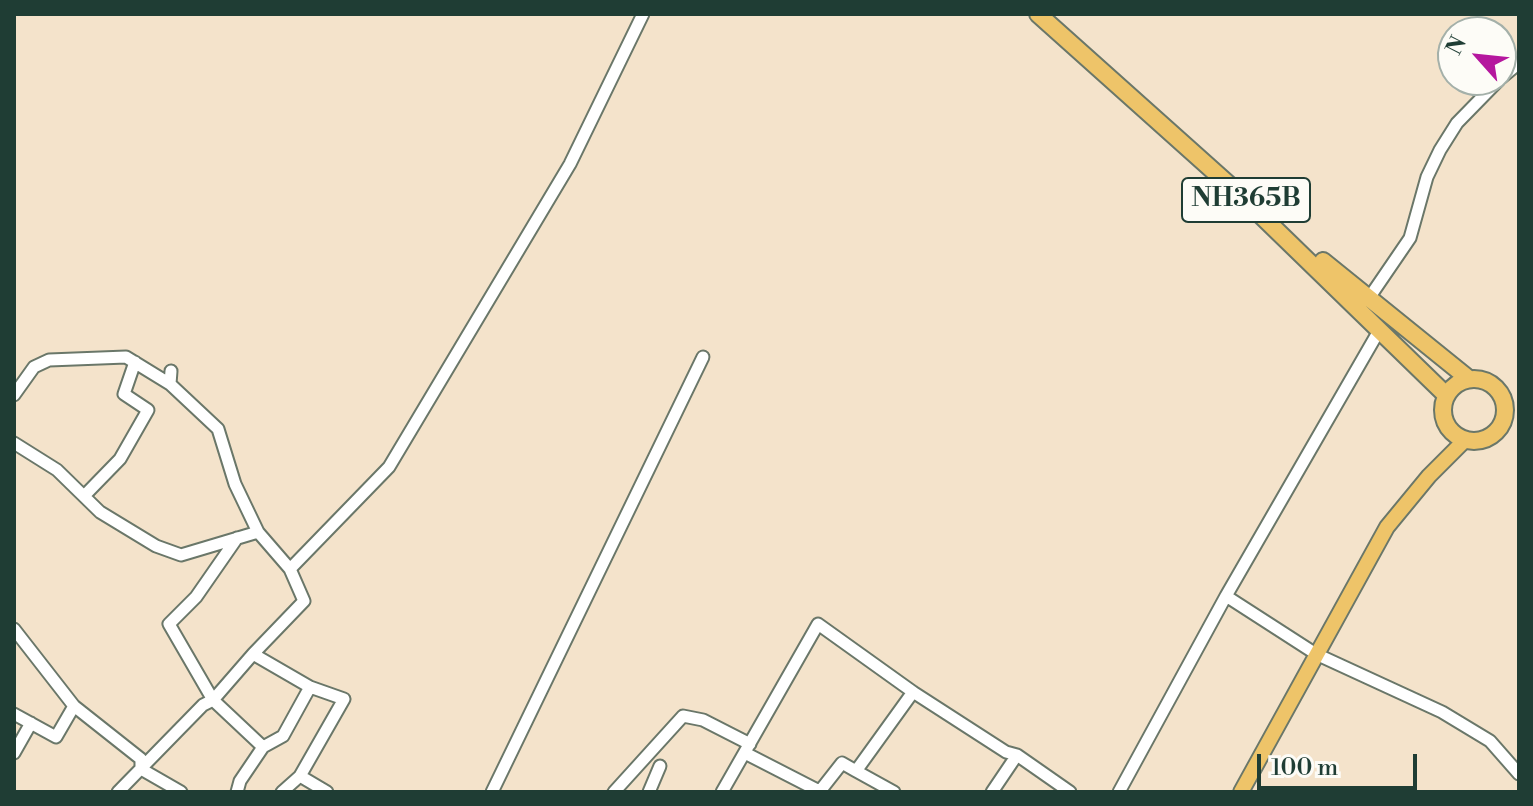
<!DOCTYPE html>
<html>
<head>
<meta charset="utf-8">
<style>
	body { margin:0 }
	#map { position:relative; width:1533px; height:806px; overflow:hidden; background:#f4e3cb; font-family:"Libre Bodoni",serif }
	canvas { display:block }
	.frame { position:absolute; inset:0; border:16px solid #1f3d34; pointer-events:none }
	.north { position:absolute; left:1437px; top:16px; width:80px; height:80px; box-sizing:border-box; background:#fdfcf7; border:2px solid #a4b0a9; border-radius:50%; rotate:297deg; font-size:22px; font-weight:700; line-height:32px; text-align:center; color:#1f3d34 }
	.north::after { content:''; display:block; margin:auto; width:28px; height:36px; background:#b5179e; clip-path:polygon(50% 0,100% 100%,50% 72%,0 100%) }
	.scale { position:absolute; left:1257px; top:754px; width:160px; height:36px; box-sizing:border-box; border:4px solid #1f3d34; border-top:0; padding-left:10px; font-size:24px; line-height:28px; white-space:nowrap; color:#1f3d34; -webkit-text-stroke:6px #fdfcf7; paint-order:stroke }
</style>
</head>
<body>
<div id="map">
<canvas width="1533" height="806"></canvas>
<div class="frame"></div>
<div class="north">N</div>
<div class="scale">100 m</div>
</div>
<script>
const ctx = document.querySelector('canvas').getContext('2d');
ctx.lineJoin = 'round';
const poly = rows => new Path2D(rows.map(r => 'M' + r).join(''));
function stroke(path, color, width, dash) { ctx.strokeStyle = color; ctx.lineWidth = width; ctx.lineCap = dash ? 'butt' : 'round'; ctx.setLineDash(dash || []); ctx.stroke(path); }
function drawText(font, color, halo, rows, align = 'center') {
  ctx.font = font + ' "Libre Bodoni",serif'; ctx.lineWidth = 6; ctx.setLineDash([]); ctx.textBaseline = 'middle'; ctx.strokeStyle = halo; ctx.fillStyle = color; for (const [text, x, y, turn = 0] of rows) {
    ctx.save(); ctx.translate(x, y); ctx.rotate((+turn || 0) * Math.PI / 180); ctx.textAlign = isNaN(turn) ? turn : align; if (halo) ctx.strokeText(text, 0, 0); ctx.fillText(text, 0, 0); ctx.restore();
  }
}
const minor = poly([
	[1501,78,1519,63],
	[1369,298,1410,238,1427,177,1440,150,1457,123,1499,80],
	[171,371,170,384,218,429,235,484,258,532,290,569],
	[14,395,34,367,49,360,126,357,170,384],
	[14,443,57,470,100,512,156,546,181,555,258,532],
	[84,496,120,459,148,410,124,394,135,362],
	[237,538,196,597,169,624,213,700,263,747],
	[1226,596,1380,329],
	[14,629,74,706,141,759,141,769,181,792],
	[253,654,304,601,290,569,389,467,570,164,643,14],
	[14,714,56,737,74,706],
	[14,753,31,723],
	[745,753,821,792],
	[856,771,894,792],
	[820,791,842,763,856,771,913,692],
	[118,792,203,705,213,700,253,654,310,687],
	[237,792,240,781,263,747,283,736,310,687,344,699,300,776],
	[282,792,300,776,327,792],
	[492,792,703,357],
	[614,792,683,716,703,720,750,744],
	[649,792,660,766],
	[722,792,818,624,913,692,1006,752,1017,755,1070,792],
	[992,792,1017,755],
	[1119,792,1226,596,1316,654,1442,712,1490,741,1519,774]
]);
const major = poly([
	[1241,792,1387,527,1429,476,1464,441]
]);
const highway = poly([
	[1038,14,1237,192,1446,395],
	[1323,261,1469,379],
	'1443 410a31 31 0 1 1 62 0a31 31 0 1 1-62 0Z'
]);
stroke(minor, '#6a7769', 15);
stroke(major, '#6a7769', 18);
stroke(highway, '#6a7769', 20);
stroke(minor, '#fff', 11);
stroke(major, '#eec469', 14);
stroke(highway, '#eec469', 16);
for (const [x, y, w] of [
	[1246,200,128]
]) { const box = new Path2D(); box.roundRect(x - w / 2, y - 22, w, 44, 6); ctx.fillStyle = '#fdfcf7'; ctx.fill(box); stroke(box, '#1f3d34', 2); }
drawText('bold 26px', '#1f3d34', null, [
	["NH365B",1246,200]
]);
</script>
</body>
</html>
